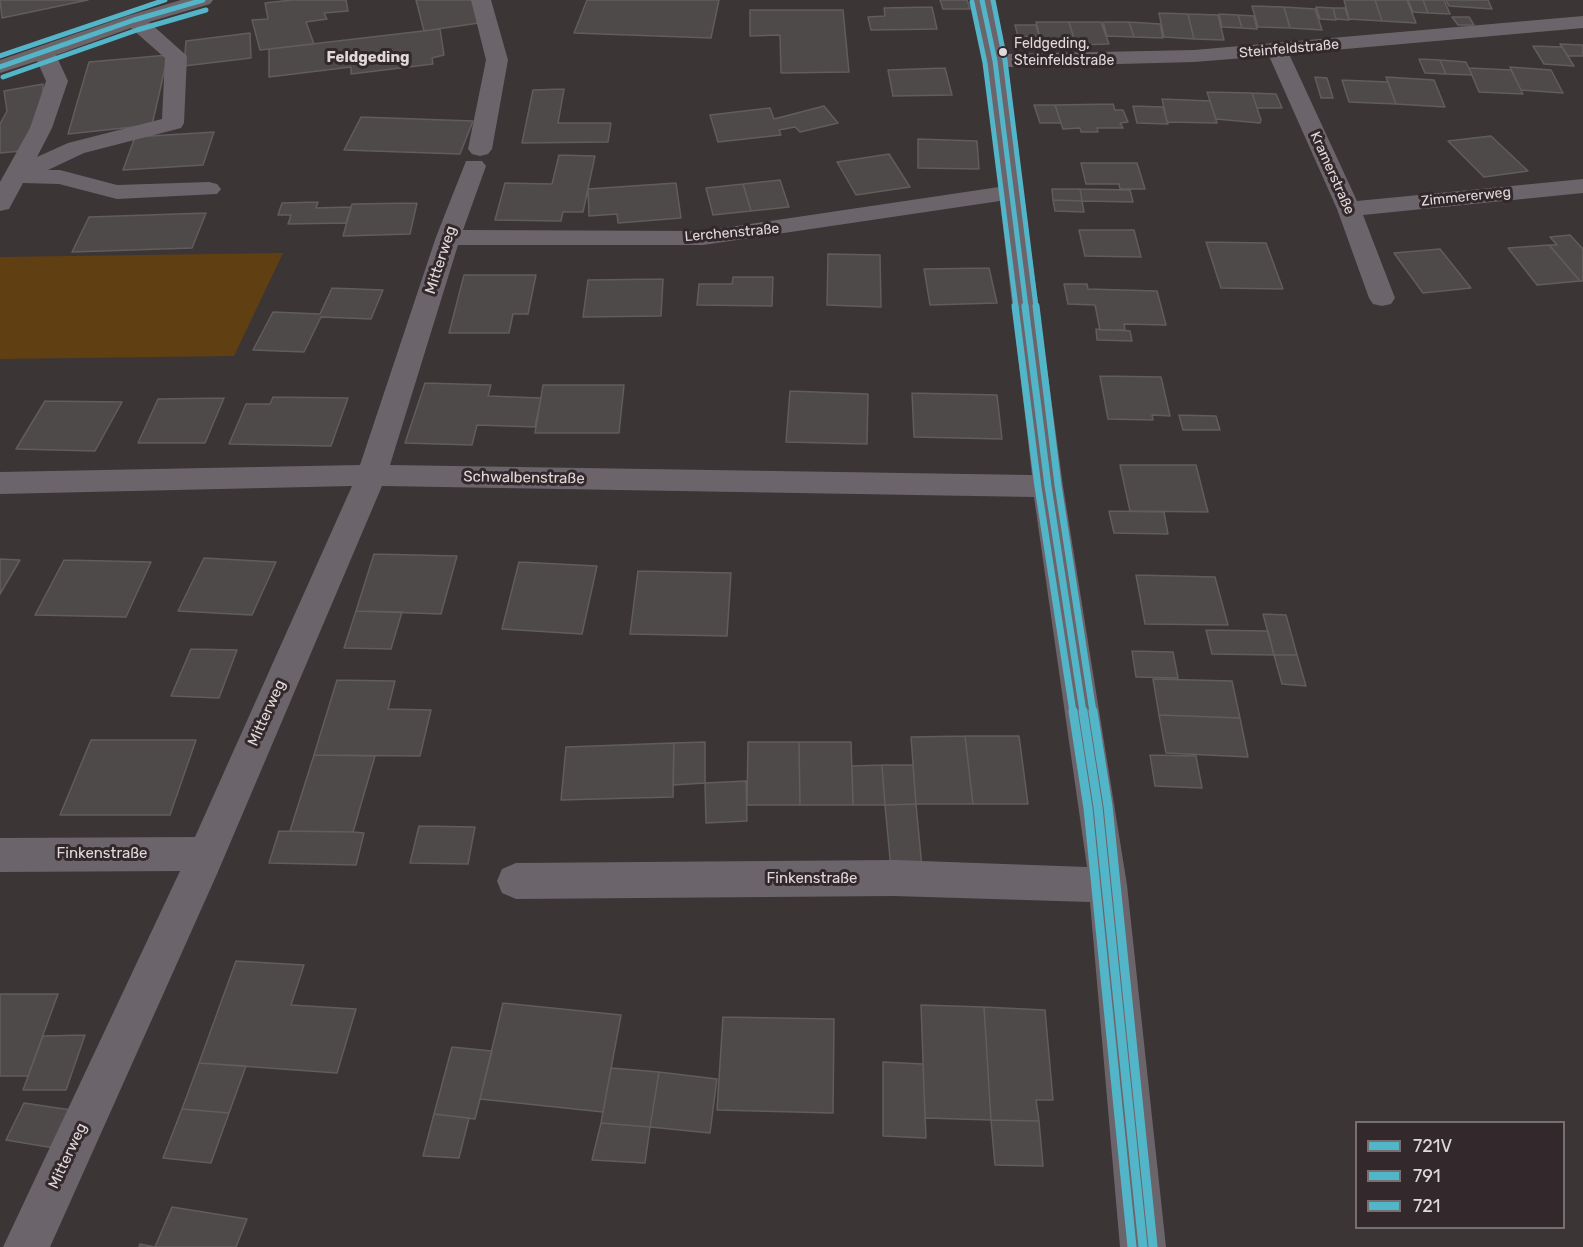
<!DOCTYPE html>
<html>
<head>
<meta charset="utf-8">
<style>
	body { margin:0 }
	#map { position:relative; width:1583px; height:1247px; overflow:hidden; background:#3b3536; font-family:Rubik,sans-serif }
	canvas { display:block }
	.legend { position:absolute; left:1355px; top:1121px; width:210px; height:108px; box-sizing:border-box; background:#33282b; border:2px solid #786f71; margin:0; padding:8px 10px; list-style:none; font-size:18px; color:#e0d9da }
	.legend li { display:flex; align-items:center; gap:12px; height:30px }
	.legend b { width:30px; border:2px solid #786f71 }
</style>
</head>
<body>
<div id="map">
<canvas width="1583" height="1247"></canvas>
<ul class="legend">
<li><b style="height:8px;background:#53b5c8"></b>721V</li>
<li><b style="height:8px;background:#53b5c8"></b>791</li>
<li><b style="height:8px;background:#53b5c8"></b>721</li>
</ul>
</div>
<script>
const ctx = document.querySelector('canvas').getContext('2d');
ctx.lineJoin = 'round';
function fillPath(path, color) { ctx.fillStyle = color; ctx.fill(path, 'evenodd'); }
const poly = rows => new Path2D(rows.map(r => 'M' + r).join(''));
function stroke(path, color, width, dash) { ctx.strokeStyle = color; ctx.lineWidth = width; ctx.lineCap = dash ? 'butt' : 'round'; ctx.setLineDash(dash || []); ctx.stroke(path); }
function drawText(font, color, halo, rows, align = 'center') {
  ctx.font = font + ' Rubik,sans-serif'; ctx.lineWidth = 6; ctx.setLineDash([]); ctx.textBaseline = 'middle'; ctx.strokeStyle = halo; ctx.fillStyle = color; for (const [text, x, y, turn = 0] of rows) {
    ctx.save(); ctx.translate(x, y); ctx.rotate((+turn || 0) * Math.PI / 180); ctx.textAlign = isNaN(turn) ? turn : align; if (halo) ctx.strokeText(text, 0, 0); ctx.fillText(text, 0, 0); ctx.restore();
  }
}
fillPath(poly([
	[283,253,234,356,0,359,0,257]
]), '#603f12');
const building = poly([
	[0,0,88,0,2,18,0,0],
	[292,0,346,0,348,11,324,13,327,19,306,22,314,44,260,50,252,20,268,19,265,3,292,0],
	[416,0,472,0,479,23,424,31,416,0],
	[587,0,719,0,711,38,574,33,587,0],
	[940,0,967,0,970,9,943,9,940,0],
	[1344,0,1375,0,1382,21,1349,19,1344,0],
	[1375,0,1407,0,1416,23,1382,21,1375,0],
	[1408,0,1423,0,1428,13,1413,12,1408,0],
	[1423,0,1444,0,1450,14,1428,13,1423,0],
	[1446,0,1488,0,1492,9,1449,6,1446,0],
	[1252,6,1284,7,1290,28,1258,27,1252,6],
	[932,7,937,29,871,30,868,17,885,16,884,8,932,7],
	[1284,7,1315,9,1322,30,1290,28,1284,7],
	[1316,7,1333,8,1336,20,1320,19,1316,7],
	[1333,8,1345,8,1349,20,1336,19,1333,8],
	[750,10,843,10,849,72,781,73,780,35,750,36,750,10],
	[1159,13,1188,14,1194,39,1164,37,1159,13],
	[1188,14,1218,15,1224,40,1194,39,1188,14],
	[1219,14,1238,15,1242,28,1222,27,1219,14],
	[1238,15,1254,16,1257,29,1242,28,1238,15],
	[1452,17,1469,17,1474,25,1458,25,1452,17],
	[1036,22,1069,22,1076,45,1042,45,1036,22],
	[1069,22,1101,22,1109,44,1076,45,1069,22],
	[1103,22,1129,22,1134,37,1107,36,1103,22],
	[1129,22,1160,24,1163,38,1134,37,1129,22],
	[1015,25,1036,25,1039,36,1018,37,1015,25],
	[440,29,444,55,432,58,433,64,351,74,351,67,269,77,269,49,440,29],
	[250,33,251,58,184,66,186,41,250,33],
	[1560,44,1583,45,1583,56,1568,56,1560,44],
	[1533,46,1562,47,1574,66,1544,64,1533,46],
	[168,55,152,125,68,134,89,62,168,55],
	[1419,59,1440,60,1446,74,1425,73,1419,59],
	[1440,60,1466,62,1472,75,1446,74,1440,60],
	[1510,67,1551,70,1563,93,1521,90,1510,67],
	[945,68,952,95,893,96,888,70,945,68],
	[1469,68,1511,70,1523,94,1479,92,1469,68],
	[1315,77,1327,78,1333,98,1321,98,1315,77],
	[1386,77,1434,80,1445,107,1396,104,1386,77],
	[1342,80,1388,82,1396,104,1349,102,1342,80],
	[43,84,43,105,21,151,0,153,0,124,7,111,4,91,43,84],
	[564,89,558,123,611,123,608,142,522,143,533,90,564,89],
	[1207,92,1252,93,1261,120,1260,123,1216,119,1207,92],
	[1252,93,1276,94,1282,108,1257,108,1252,93],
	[1162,99,1210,101,1217,123,1167,122,1162,99],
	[1113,104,1115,110,1123,110,1128,122,1120,123,1123,128,1097,128,1098,132,1081,132,1080,128,1063,129,1055,105,1113,104],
	[1034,105,1055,105,1061,123,1040,123,1034,105],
	[824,106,838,123,800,132,795,127,779,130,781,135,718,142,710,115,770,108,774,119,824,106],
	[1133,106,1163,107,1168,124,1137,123,1133,106],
	[361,117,473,121,460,154,344,150,361,117],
	[214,132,203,165,123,170,135,137,214,132],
	[1491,136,1528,171,1484,177,1448,141,1491,136],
	[918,139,977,141,979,169,918,168,918,139],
	[889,154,910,187,856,195,837,162,889,154],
	[559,155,595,156,583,212,563,212,561,221,495,220,505,183,552,184,559,155],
	[1081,163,1137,163,1145,189,1120,189,1119,184,1086,184,1081,163],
	[780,180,789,207,751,211,743,184,780,180],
	[676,183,681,218,618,223,617,214,589,216,588,189,676,183],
	[743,184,751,211,713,215,706,188,743,184],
	[1052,189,1080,189,1082,201,1053,200,1052,189],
	[1080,189,1130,190,1133,202,1082,201,1080,189],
	[1053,200,1082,201,1084,212,1055,211,1053,200],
	[318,202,316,208,351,207,346,223,288,224,291,215,278,215,282,203,318,202],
	[417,203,410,234,343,236,352,204,417,203],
	[206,213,192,248,72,252,89,217,206,213],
	[1079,230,1134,230,1141,257,1085,256,1079,230],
	[1570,235,1583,249,1583,281,1580,281,1549,245,1557,245,1550,237,1570,235],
	[1206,242,1266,243,1283,289,1221,288,1206,242],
	[1549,245,1580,281,1537,285,1508,248,1549,245],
	[1440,249,1471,288,1423,293,1394,253,1440,249],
	[828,254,880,255,881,307,827,305,828,254],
	[989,268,997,303,930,305,924,269,989,268],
	[464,275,536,275,528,314,513,314,509,333,449,333,464,275],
	[733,277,773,277,772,306,697,305,699,284,732,284,733,277],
	[663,279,661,316,583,317,588,280,663,279],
	[1064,284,1087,284,1088,289,1157,291,1166,325,1124,324,1125,330,1100,330,1095,305,1068,304,1064,284],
	[332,288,383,290,371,319,321,317,304,352,253,350,273,312,320,314,332,288],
	[1096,329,1130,331,1132,341,1097,340,1096,329],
	[1100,376,1161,377,1170,416,1152,415,1153,420,1108,419,1100,376],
	[425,383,491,385,488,396,541,398,535,427,477,425,472,445,405,443,425,383],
	[543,385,624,385,619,433,535,433,543,385],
	[790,391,868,394,867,444,786,442,790,391],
	[912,393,997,395,1002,439,914,437,912,393],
	[273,397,348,398,331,446,229,444,246,404,270,404,273,397],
	[224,398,205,443,138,443,158,399,224,398],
	[45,401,122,402,95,451,16,449,45,401],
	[1179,415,1216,416,1220,430,1183,430,1179,415],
	[1120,465,1196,465,1208,512,1130,511,1120,465],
	[1109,511,1164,512,1168,534,1114,533,1109,511],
	[374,554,457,556,441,614,356,611,374,554],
	[204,558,276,562,252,615,178,611,204,558],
	[0,559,20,560,0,594,0,559],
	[64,560,151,562,126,617,35,615,64,560],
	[519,562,597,566,582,634,502,629,519,562],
	[638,571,731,573,727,636,630,634,638,571],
	[1136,575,1215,577,1228,625,1145,624,1136,575],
	[356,611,402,612,391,649,344,648,356,611],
	[1263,614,1286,615,1297,655,1274,655,1263,614],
	[1206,630,1268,631,1274,655,1212,654,1206,630],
	[191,649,237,650,219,698,171,696,191,649],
	[1132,651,1173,652,1178,678,1136,677,1132,651],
	[1274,655,1297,655,1306,686,1282,684,1274,655],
	[1153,679,1232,681,1240,718,1159,715,1153,679],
	[337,680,395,681,388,709,431,710,420,756,314,755,337,680],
	[1159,715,1240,718,1248,757,1166,753,1159,715],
	[965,736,1019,736,1028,804,973,804,965,736],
	[965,736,973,804,916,804,911,737,965,736],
	[91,740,196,740,170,815,60,815,91,740],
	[705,742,705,783,673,785,674,743,705,742],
	[748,742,799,742,800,805,747,805,748,742],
	[799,742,851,742,853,805,800,805,799,742],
	[674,743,673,797,561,800,566,747,674,743],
	[314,755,375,756,353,832,290,831,314,755],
	[1150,755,1196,756,1202,788,1155,786,1150,755],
	[882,765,885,805,853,805,852,766,882,765],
	[882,765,913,765,916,804,885,805,882,765],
	[746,781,747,821,706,823,705,783,746,781],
	[916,804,922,868,891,869,885,805,916,804],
	[419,826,475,827,468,864,410,863,419,826],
	[279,831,353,832,364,833,356,865,269,863,279,831],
	[236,961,304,965,291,1005,356,1009,337,1073,199,1063,236,961],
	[0,994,58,994,28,1076,0,1076,0,994],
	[503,1003,621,1015,603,1112,480,1099,503,1003],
	[921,1005,984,1007,991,1120,925,1118,921,1005],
	[984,1007,1045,1010,1053,1100,1036,1100,1039,1121,991,1120,984,1007],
	[723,1017,834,1019,833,1113,717,1110,723,1017],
	[85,1035,66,1090,23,1090,43,1036,85,1035],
	[452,1047,492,1051,475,1119,434,1114,452,1047],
	[883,1062,923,1064,926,1138,883,1136,883,1062],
	[199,1063,246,1066,229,1113,182,1109,199,1063],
	[611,1068,659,1072,650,1127,601,1123,611,1068],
	[659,1072,717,1079,710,1133,650,1127,659,1072],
	[24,1103,78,1111,60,1149,6,1140,24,1103],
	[182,1109,229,1113,211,1163,163,1158,182,1109],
	[434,1114,469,1118,459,1158,423,1156,434,1114],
	[991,1120,1039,1121,1043,1166,995,1165,991,1120],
	[601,1123,650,1127,645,1163,592,1160,601,1123],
	[172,1207,247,1219,236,1247,139,1247,140,1244,155,1247,172,1207]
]);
fillPath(building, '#4f4a4a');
stroke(building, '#625d5d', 1.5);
fillPath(poly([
	[181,0,213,0,210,4,149,22,187,56,184,123,181,128,84,153,48,170,60,170,117,185,209,182,217,184,221,189,217,194,117,199,59,184,23,183,9,209,0,211,0,182,30,128,46,81,37,61,0,73,0,60,127,16,181,0],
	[131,28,165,58,162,119,68,143,37,157,52,128,68,81,56,55,131,28],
	[471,0,491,0,508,60,492,149,488,154,480,156,472,154,468,149,486,60,471,0],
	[972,0,992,0,1004,54,1194,50,1583,16,1583,28,1289,54,1357,201,1583,179,1583,193,1363,215,1395,298,1391,304,1382,306,1373,304,1369,298,1337,209,1269,56,1194,62,1006,67,1063,486,1127,885,1166,1247,1120,1247,1090,902,894,896,516,899,502,893,497,881,502,869,516,863,894,860,1087,867,1034,497,382,486,217,874,50,1247,3,1247,180,871,0,872,0,838,195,837,352,486,0,494,0,472,360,465,436,237,466,161,482,161,486,166,463,230,703,231,999,187,984,61,972,0],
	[1000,201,1032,475,390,465,458,245,703,245,1000,201]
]), '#6c646b');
stroke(poly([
	[982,0,995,61,1026,307],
	[0,67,134,20,203,0]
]), '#53b5c8', 5);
stroke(poly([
	[1025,306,1048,486,1083,712]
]), '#53b5c8', 7);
stroke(poly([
	[1083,711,1098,807,1143,1247]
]), '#53b5c8', 9);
stroke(poly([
	[972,2,985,63,1016,307],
	[3,77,137,30,206,10]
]), '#53b5c8', 5);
stroke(poly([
	[1015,306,1038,487,1073,712]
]), '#53b5c8', 7);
stroke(poly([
	[1073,711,1088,808,1132,1247]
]), '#53b5c8', 9);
stroke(poly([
	[993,0,1005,60,1036,307],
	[0,56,165,0]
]), '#53b5c8', 5);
stroke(poly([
	[1036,306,1058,485,1093,712]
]), '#53b5c8', 7);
stroke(poly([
	[1093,711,1108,806,1153,1246]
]), '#53b5c8', 9);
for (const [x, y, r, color] of [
	[1003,52,5,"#e0d9da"]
]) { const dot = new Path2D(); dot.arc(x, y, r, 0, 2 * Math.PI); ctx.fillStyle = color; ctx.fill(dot); stroke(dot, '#33282b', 2); }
drawText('14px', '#e0d9da', '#33282b', [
	["Feldgeding,",1014,44],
	["Steinfeldstraße",1014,61]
], 'left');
drawText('14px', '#e0d9da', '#33282b', [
	["Steinfeldstraße",1289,49,-5],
	["Kramerstraße",1332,173,66],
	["Zimmererweg",1466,197,-6],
	["Lerchenstraße",732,233,-5]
]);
drawText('bold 15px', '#e0d9da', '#33282b', [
	["Feldgeding",368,58]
]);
drawText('15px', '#e0d9da', '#33282b', [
	["Mitterweg",441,260,-72],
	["Schwalbenstraße",524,478,1],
	["Mitterweg",267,713,-66],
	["Finkenstraße",102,854],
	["Finkenstraße",812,879],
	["Mitterweg",68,1156,-65]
]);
</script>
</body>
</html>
